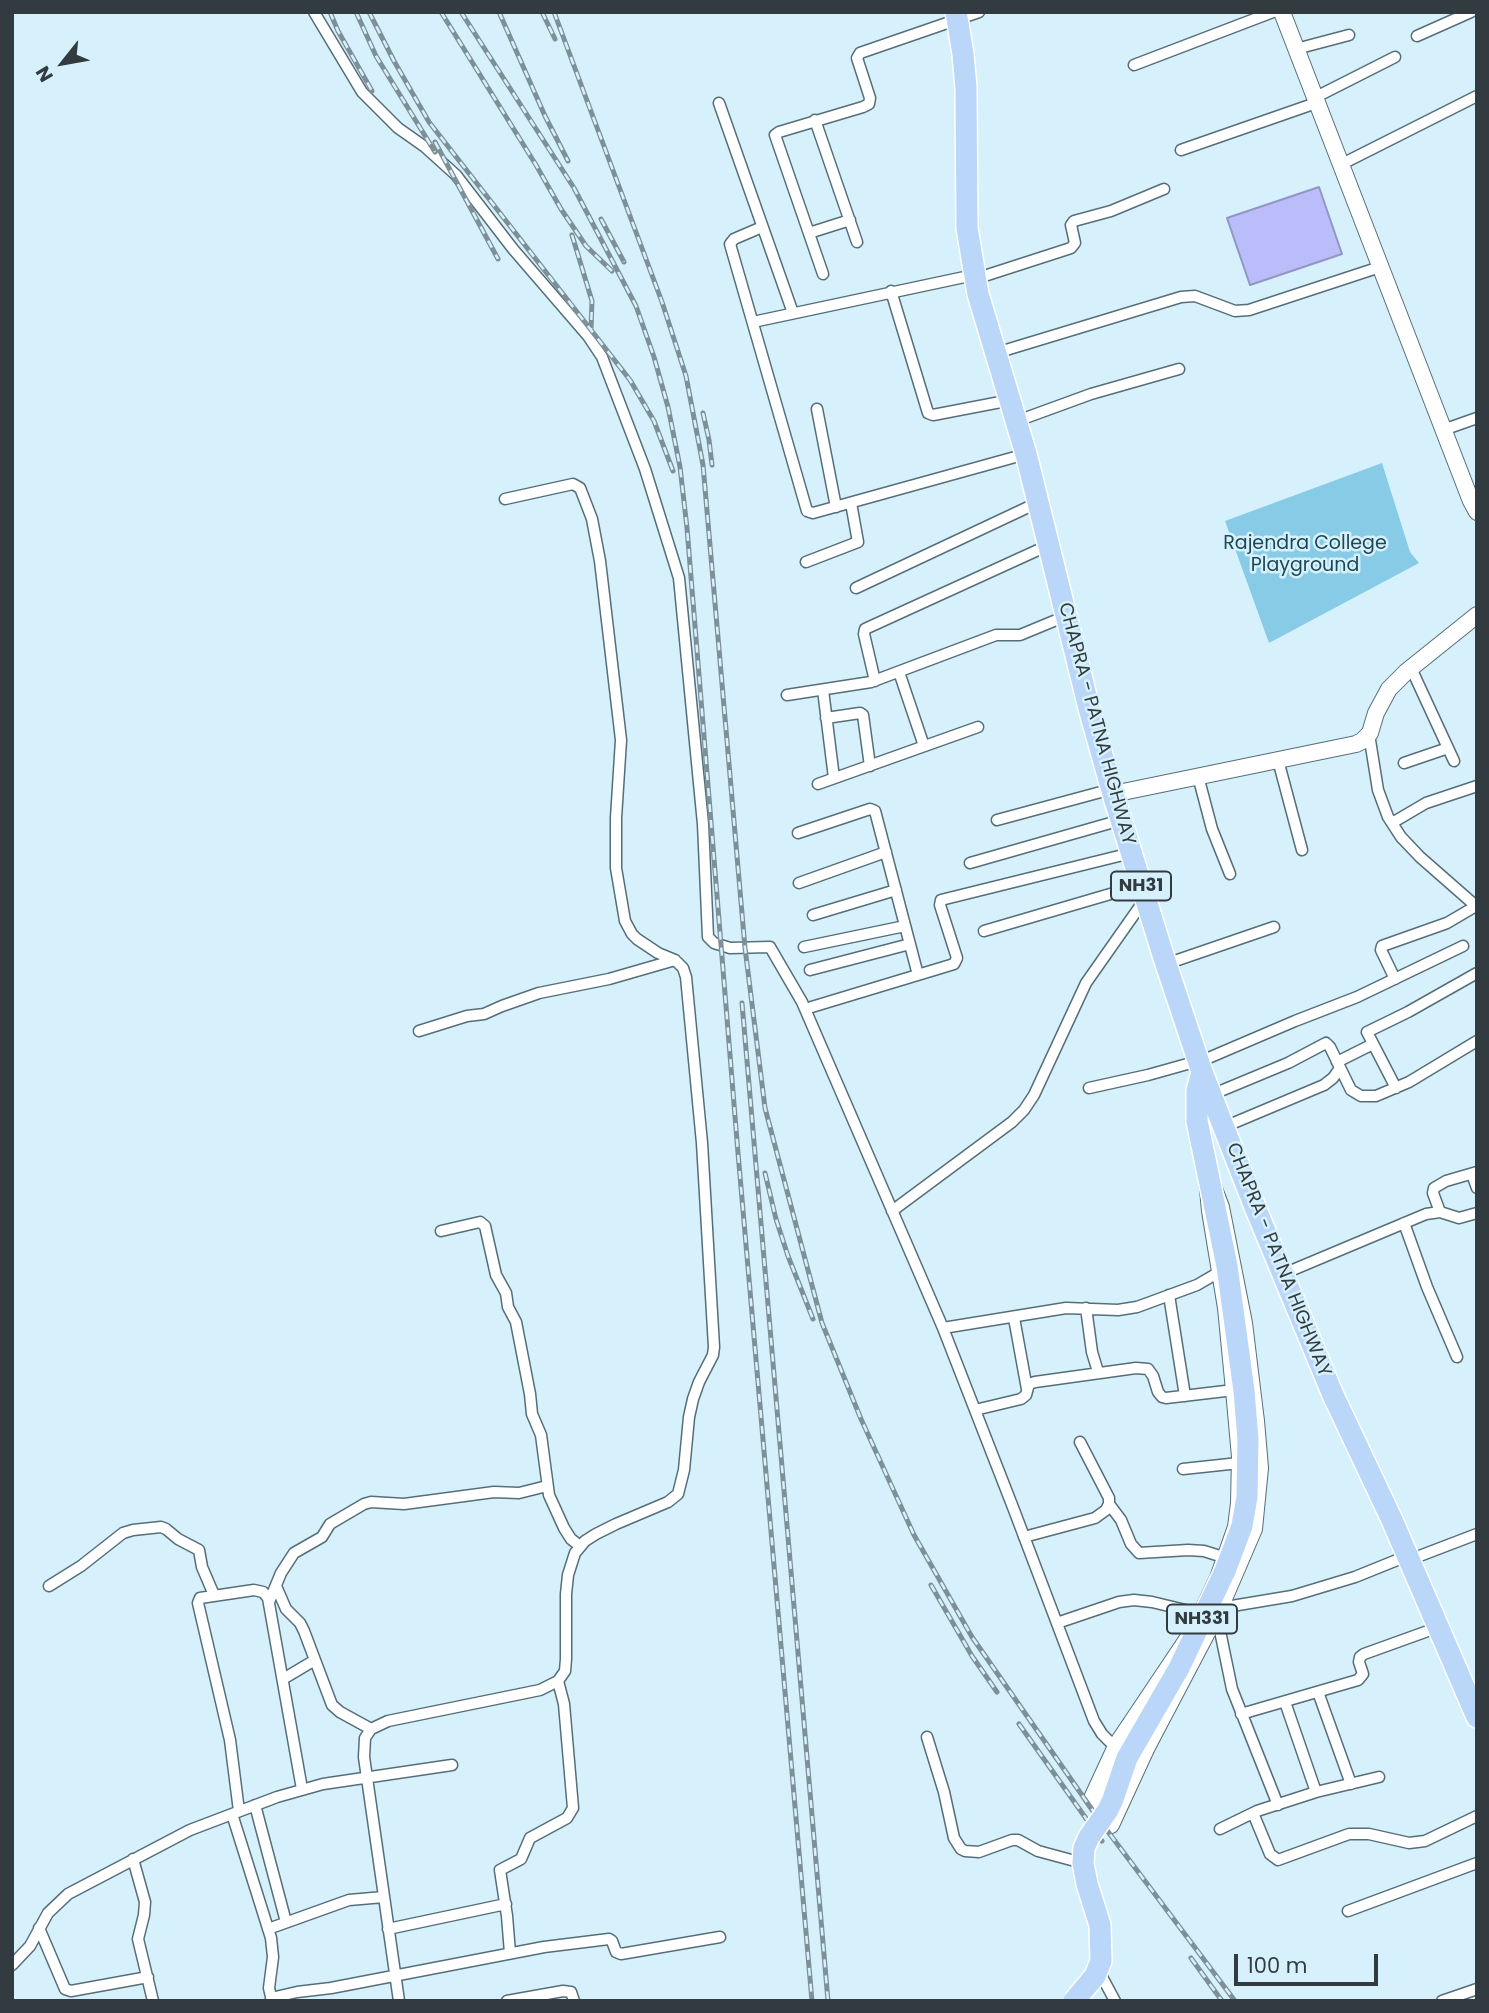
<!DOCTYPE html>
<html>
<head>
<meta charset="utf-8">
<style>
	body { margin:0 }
	#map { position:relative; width:1489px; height:2013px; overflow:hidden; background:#d6f1fc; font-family:Poppins,sans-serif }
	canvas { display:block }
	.frame { position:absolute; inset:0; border:14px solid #313b40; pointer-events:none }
	.north { position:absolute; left:28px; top:28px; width:70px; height:70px; -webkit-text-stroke:5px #d6f1fc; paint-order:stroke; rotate:239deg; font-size:19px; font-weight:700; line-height:28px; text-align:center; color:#313b40 }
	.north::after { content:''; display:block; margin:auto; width:24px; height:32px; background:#313b40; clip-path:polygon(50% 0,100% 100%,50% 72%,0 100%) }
	.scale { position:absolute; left:1234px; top:1954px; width:144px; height:32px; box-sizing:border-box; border:4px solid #313b40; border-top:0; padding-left:9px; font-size:21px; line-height:24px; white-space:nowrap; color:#313b40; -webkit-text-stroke:5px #d6f1fc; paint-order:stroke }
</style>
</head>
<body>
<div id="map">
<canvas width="1489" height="2013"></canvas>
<div class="frame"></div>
<div class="north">N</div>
<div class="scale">100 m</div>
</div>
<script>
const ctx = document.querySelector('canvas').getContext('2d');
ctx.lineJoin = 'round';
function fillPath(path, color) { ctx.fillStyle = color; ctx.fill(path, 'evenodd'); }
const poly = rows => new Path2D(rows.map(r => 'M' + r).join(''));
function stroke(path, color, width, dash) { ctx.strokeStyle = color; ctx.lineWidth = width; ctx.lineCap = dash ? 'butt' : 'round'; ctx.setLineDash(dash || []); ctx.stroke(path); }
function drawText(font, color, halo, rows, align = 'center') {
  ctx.font = font + ' Poppins,sans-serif'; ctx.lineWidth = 5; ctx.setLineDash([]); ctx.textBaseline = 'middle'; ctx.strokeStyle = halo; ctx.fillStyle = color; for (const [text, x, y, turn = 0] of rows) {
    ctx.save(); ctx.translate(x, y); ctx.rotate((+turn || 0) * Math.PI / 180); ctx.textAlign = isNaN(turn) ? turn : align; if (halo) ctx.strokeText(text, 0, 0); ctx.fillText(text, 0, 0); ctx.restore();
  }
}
fillPath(poly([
	[1382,463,1410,552,1419,563,1269,643,1225,521]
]), '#87cbe7');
const water = poly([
	[1319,187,1342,254,1250,285,1227,218,1319,187]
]);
fillPath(water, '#babdf9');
stroke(water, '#9196c2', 2);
const street = poly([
	[314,12,362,92,398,128,425,147,456,175,513,249,588,336,602,357,645,469,679,578,703,824,708,937,714,943,730,948,770,947,802,1002,943,1328,1014,1510,1094,1721,1102,1734,1116,1748],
	[1417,36,1471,12],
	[1296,49,1349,35],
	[1134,65,1273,12],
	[1314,98,1395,57],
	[719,103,793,313],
	[815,120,857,242],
	[1181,150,1316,103],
	[1340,165,1477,96],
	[762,227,734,239,730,244,807,511,813,513,1026,454],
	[809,233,850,220],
	[823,274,775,135,779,132,863,107,869,104,870,98,857,58,860,53,979,12],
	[975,279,1071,248,1075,243,1071,225,1074,221,1111,211,1164,189],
	[891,291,928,413,933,415,1011,400],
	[753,322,974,275],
	[996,353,1181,297,1195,296,1235,311,1249,310,1380,267],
	[817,409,836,507],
	[1017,421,1091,394,1179,369],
	[1443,430,1477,418],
	[806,562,858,542,851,503],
	[856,588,1039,502],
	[1411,668,1454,761],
	[899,672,924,746],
	[875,681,864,634,865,629,1049,545],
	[823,690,834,778],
	[787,695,871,682,996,635,1020,635,1066,616],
	[826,718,860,713,863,715,870,766],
	[1369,734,1378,790,1388,817,1401,837,1420,857,1477,907],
	[1278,760,1302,850],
	[1404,763,1448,748],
	[1198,776,1212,829,1230,874],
	[818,784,978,727],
	[997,820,1112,789],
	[1392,823,1426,803,1477,786],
	[798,833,870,809,875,811,918,975],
	[970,863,1121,820],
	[799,883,886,852],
	[813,915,896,890],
	[984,931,1141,885],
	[804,947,905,926],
	[1166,964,1274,927],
	[810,970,910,944],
	[1395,979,1381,950,1382,946,1447,923,1476,906],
	[805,1009,954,964,957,958,940,905,941,900,1131,853],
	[419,1031,467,1016,484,1014,502,1006,539,993,609,979,675,960],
	[1199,1062,1295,1021,1357,997,1463,946],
	[1337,1062,1373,1044],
	[1089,1088,1148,1075,1198,1061],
	[1396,1088,1367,1032,1408,1012,1477,973],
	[1211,1095,1288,1063,1326,1043,1330,1047,1351,1090,1361,1096,1376,1096,1409,1082,1477,1041],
	[1224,1127,1324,1085,1333,1078,1340,1068],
	[1472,1174,1477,1188],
	[892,1211,1012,1122,1024,1110,1034,1095,1086,983,1145,899],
	[1440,1212,1433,1193,1434,1188,1446,1181,1477,1172],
	[1404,1223,1427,1287,1457,1357],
	[441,1231,480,1222,485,1226,496,1275,506,1293,508,1307,516,1322,530,1394,532,1414,541,1435,549,1495,564,1528,571,1539,580,1546],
	[1283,1274,1426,1214,1440,1212,1459,1218,1477,1213],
	[1169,1295,1185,1396],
	[1086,1308,1092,1352,1098,1372],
	[1014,1318,1027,1389],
	[943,1328,1066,1308,1118,1310,1137,1307,1197,1285,1221,1271],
	[975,1410,1021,1399,1026,1395,1029,1384,1035,1382,1136,1368,1148,1369,1153,1376,1158,1392,1162,1397,1166,1398,1234,1390],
	[1183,1469,1239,1463],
	[1109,1504,1121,1520,1131,1544,1139,1553,1188,1550,1204,1551,1226,1558],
	[1024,1537,1095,1518,1106,1510,1109,1504,1109,1498,1080,1442],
	[1409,1560,1477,1534],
	[49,1586,81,1566,123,1533,133,1530,161,1527,166,1529,178,1539,199,1550,202,1567,214,1595],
	[276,1586,286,1609,300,1623,304,1631,332,1705,340,1712,371,1729],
	[269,1602,281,1573,294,1553,322,1537,330,1524,364,1504,371,1502,404,1504,494,1492,519,1493,547,1486],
	[1220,1608,1292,1596,1355,1577,1407,1556],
	[1057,1623,1119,1602,1134,1600,1152,1602,1202,1614],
	[1210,1624,1220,1631,1232,1689,1278,1805],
	[283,1679,315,1660],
	[1318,1692,1351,1784],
	[1285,1702,1316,1792],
	[1241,1714,1358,1680,1363,1674,1359,1662,1360,1657,1364,1654,1439,1627],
	[927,1737,944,1792,954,1838,961,1849,965,1851,979,1852,1012,1840,1018,1840,1038,1851,1075,1861],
	[255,1805,286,1922],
	[239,1811,230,1740,198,1603,200,1598,254,1590,263,1592,268,1598,302,1789],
	[1253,1813,1270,1854,1278,1860,1349,1834,1369,1834,1409,1843,1425,1841,1477,1816],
	[232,1814,271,1938,273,1957,269,1988,272,2001],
	[1220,1829,1257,1811,1316,1792,1379,1777],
	[133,1859,145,1902,144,1915,138,1939,153,2001],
	[1348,1911,1477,1863],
	[39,1928,65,1989,71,1991,148,1977],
	[268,1929,349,1900,384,1897],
	[388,1929,506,1904],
	[510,1953,507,1916,500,1870,521,1859,530,1838,567,1818,573,1808,564,1704,558,1681],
	[12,1965,30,1946,48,1913,68,1894,190,1830,277,1797,323,1784,452,1765],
	[1101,1975,1115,2001],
	[271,1998,297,1992,331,1988,544,1947,609,1939,612,1941,616,1952,621,1954,720,1937],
	[399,2001,364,1757,365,1738,371,1729,388,1721,540,1690,558,1681,565,1671,566,1659,566,1594,568,1575,575,1553,585,1541,596,1534,616,1524,668,1502,678,1494,684,1470,689,1417,693,1399,699,1382,713,1355,714,1347,702,1143,686,977,683,968,675,960,658,953,637,939,632,934,625,921,616,868,616,818,621,740,600,561,592,519,582,493,580,488,573,484,505,499],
	[507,2001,563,1991,571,1992,574,2001],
	[1442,2001,1477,1989]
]);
const secondary = poly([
	[1282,12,1471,501,1477,512],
	[1113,794,1356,744,1362,741,1370,733,1376,713,1389,689,1406,672,1477,615],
	[1206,1168,1221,1207,1244,1323,1256,1421,1260,1468,1254,1529,1220,1608,1147,1747,1111,1825,1092,1798,1117,1744,1194,1629,1218,1578,1236,1527,1239,1503,1240,1457,1234,1390,1226,1308,1210,1211,1206,1168]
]);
const highway = poly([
	[956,12,963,54,966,88,967,228,978,294,1026,454,1090,712,1113,794,1164,958,1202,1072,1255,1207,1333,1395,1392,1520,1477,1717],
	[1202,1072,1197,1091,1197,1121,1215,1208]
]);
stroke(street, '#566e78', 13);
stroke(secondary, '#566e78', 18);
stroke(highway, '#fff', 24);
stroke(street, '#fff', 10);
stroke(secondary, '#fff', 16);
stroke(highway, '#bad6f9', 21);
const rail = poly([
	[330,12,338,31,372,91],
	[356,12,376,56,435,152],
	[369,12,394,61,429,122,630,380,654,421,673,471],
	[441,12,536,165,561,209,586,246,612,271],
	[461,12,574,188,636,306,654,357,668,407,680,467,687,528,738,1153,812,2001],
	[499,12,545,116,568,161],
	[542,12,555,39],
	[554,12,662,302,686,376,703,465,745,948,765,1108,822,1323,861,1419,914,1535,972,1637,1100,1821,1235,2001],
	[435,142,498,259],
	[601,219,624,262],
	[572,235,592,301,591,329],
	[703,413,709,440,712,465],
	[742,1003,828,2001],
	[765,1173,776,1219,788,1256,813,1319],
	[931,1585,972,1656,997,1692],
	[1019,1724,1102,1841],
	[1191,1958,1222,2001]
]);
stroke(rail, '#7d8f97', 5);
stroke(rail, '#d6f1fc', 2.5, [8]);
const highwayBridge = poly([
	[1074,2001,1095,1976,1101,1961,1100,1925,1087,1884,1083,1863,1084,1848,1089,1837,1108,1810,1113,1799,1127,1758,1179,1668,1225,1571,1242,1526,1247,1497,1248,1439,1244,1391,1227,1266,1215,1208]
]);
stroke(highwayBridge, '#fff', 24, []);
stroke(highwayBridge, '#bad6f9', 21);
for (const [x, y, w] of [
	[1141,886,60],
	[1202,1619,70]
]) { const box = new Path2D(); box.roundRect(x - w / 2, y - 14.5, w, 29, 5); ctx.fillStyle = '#d6f1fc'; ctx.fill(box); stroke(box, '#313b40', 2); }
drawText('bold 18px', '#313b40', null, [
	["NH31",1141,886],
	["NH331",1202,1619]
]);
drawText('19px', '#1e4757', '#d6f1fc', [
	["Rajendra College",1305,544],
	["Playground",1305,566]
]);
drawText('19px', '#313b40', '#d6f1fc', [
	["CHAPRA - PATNA HIGHWAY",1096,724,75],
	["CHAPRA - PATNA HIGHWAY",1278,1260,68]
]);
</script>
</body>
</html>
